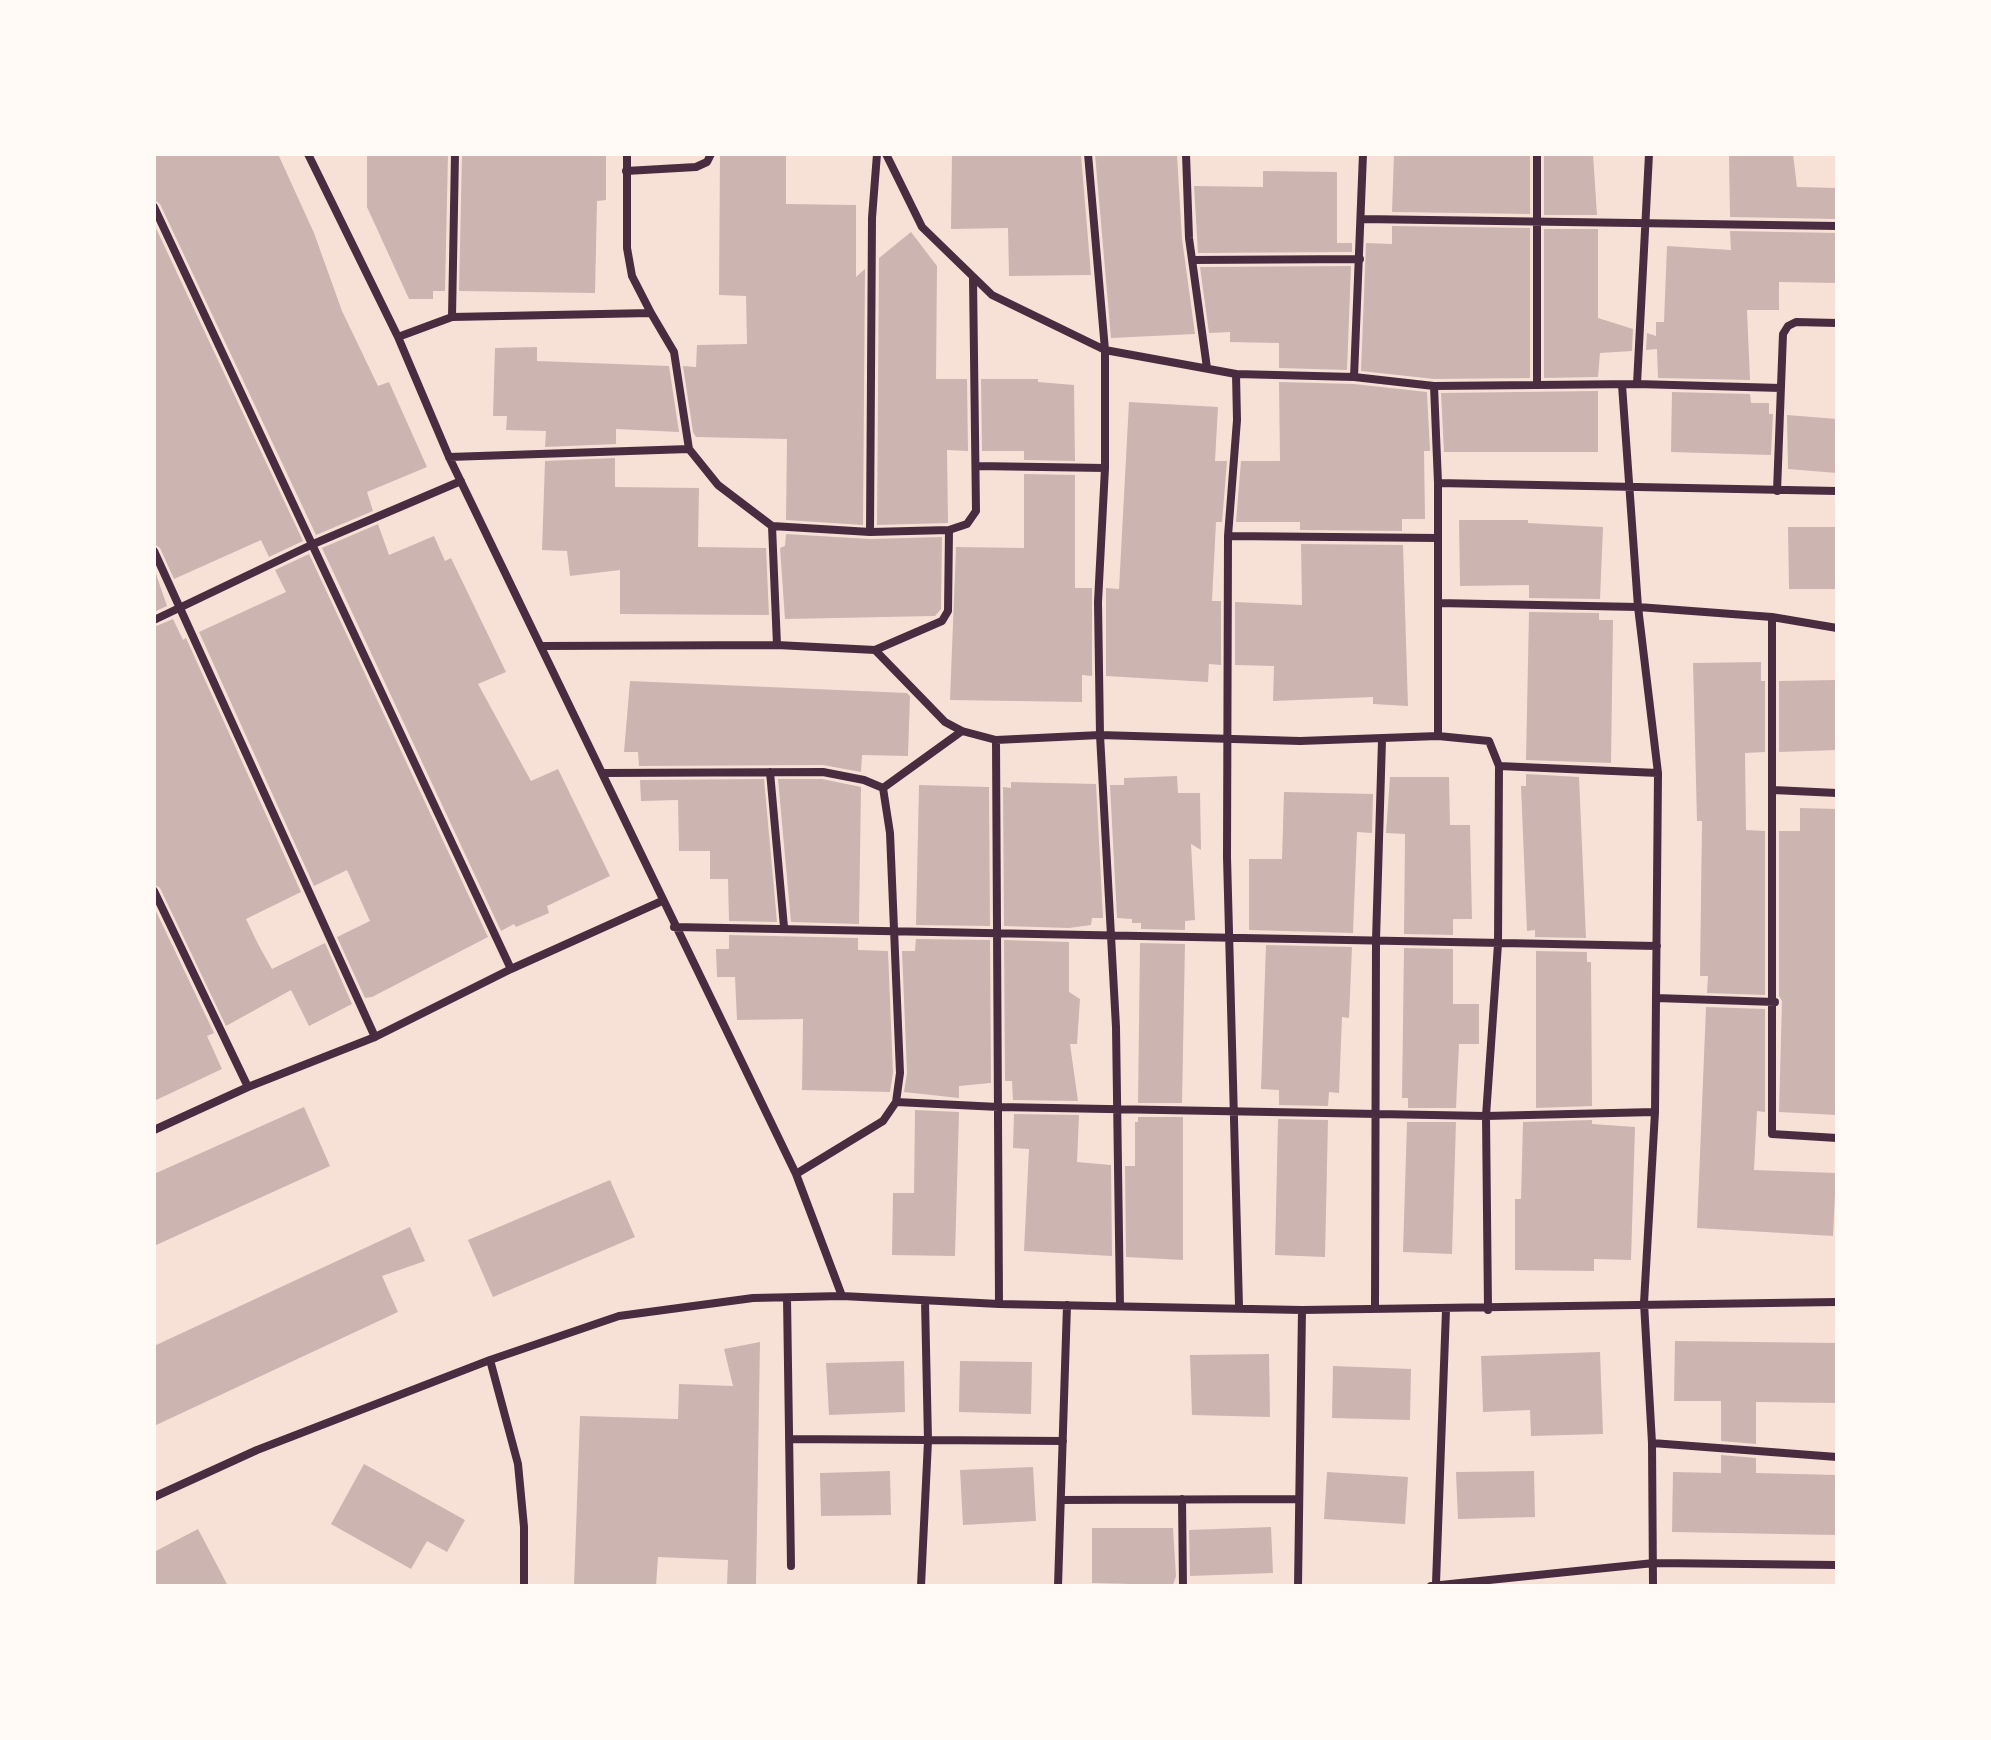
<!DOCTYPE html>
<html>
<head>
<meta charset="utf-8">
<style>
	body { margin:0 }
	#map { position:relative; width:1991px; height:1740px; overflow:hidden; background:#f7e1d7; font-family:"Titillium Web",sans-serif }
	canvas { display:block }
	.frame { position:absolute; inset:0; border:156px solid #fffaf5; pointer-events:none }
</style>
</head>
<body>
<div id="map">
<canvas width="1991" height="1740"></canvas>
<div class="frame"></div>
</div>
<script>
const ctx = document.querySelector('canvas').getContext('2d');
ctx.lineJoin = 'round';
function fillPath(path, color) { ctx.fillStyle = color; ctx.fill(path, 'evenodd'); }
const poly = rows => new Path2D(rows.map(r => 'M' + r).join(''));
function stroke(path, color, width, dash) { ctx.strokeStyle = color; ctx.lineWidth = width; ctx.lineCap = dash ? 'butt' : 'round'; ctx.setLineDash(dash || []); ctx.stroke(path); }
fillPath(poly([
	[154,154,278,154,314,233,342,311,378,386,389,382,427,467,367,492,373,511,316,535,160,204,154,200],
	[367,154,448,154,445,291,433,291,433,299,409,299,367,207],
	[462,154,606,154,606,200,597,201,595,293,459,291],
	[720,154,786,154,786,204,856,205,856,277,865,269,863,525,786,520,787,439,696,437,693,432,683,366,696,367,697,345,747,344,746,296,719,295],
	[952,154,1081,154,1091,275,1009,276,1008,228,951,229],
	[1095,154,1177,155,1182,239,1195,334,1111,338],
	[1394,154,1530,154,1530,214,1392,212],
	[1593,154,1597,215,1544,215,1544,156],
	[1729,154,1793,154,1797,187,1837,188,1837,219,1730,217],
	[1263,171,1337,172,1337,243,1352,243,1352,252,1198,253,1194,186,1263,187],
	[154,224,303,541,269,557,261,540,174,579,160,548,154,544],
	[1392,226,1530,228,1530,378,1434,379,1361,371,1366,243,1392,244],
	[1544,229,1598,229,1598,318,1633,329,1632,351,1600,353,1598,377,1544,378],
	[1730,231,1837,233,1837,283,1779,282,1779,310,1747,310,1750,380,1658,378,1657,349,1646,350,1647,333,1656,336,1656,322,1664,322,1667,246,1731,250],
	[911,232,937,266,936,379,967,379,968,451,947,450,948,523,877,525,879,258],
	[1351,266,1347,370,1279,368,1279,343,1230,342,1230,332,1209,333,1200,267],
	[537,347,537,361,669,366,679,432,616,429,616,444,545,447,546,431,506,430,507,416,493,416,495,348],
	[981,379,1038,379,1038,382,1074,385,1075,461,1024,460,1024,451,982,451],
	[1279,382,1354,384,1427,392,1430,451,1424,451,1425,519,1402,519,1402,531,1300,530,1300,522,1236,522,1241,461,1280,461],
	[1598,391,1598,452,1444,452,1441,393],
	[1672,392,1750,394,1751,403,1769,403,1769,414,1773,414,1771,455,1671,452],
	[1129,402,1218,407,1215,461,1227,461,1222,522,1216,522,1212,601,1221,601,1221,665,1209,664,1208,682,1106,676,1106,588,1119,589],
	[1787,415,1837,419,1837,473,1788,469],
	[615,458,615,487,699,488,698,547,766,548,769,615,620,614,620,570,570,576,567,551,542,550,545,461],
	[1024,474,1075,475,1075,588,1092,588,1092,676,1082,675,1082,702,950,700,956,547,1024,548],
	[1459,520,1528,520,1528,523,1603,527,1600,599,1529,598,1529,585,1460,586],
	[378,524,389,555,434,536,445,561,451,558,506,672,478,684,531,781,558,769,610,876,547,906,549,913,516,927,514,924,501,931,322,548],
	[1788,527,1837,527,1837,589,1789,589],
	[786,534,870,539,942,537,941,609,935,616,785,619,780,548,785,546],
	[1301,544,1403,545,1408,706,1373,704,1373,697,1273,701,1274,666,1235,665,1235,602,1302,605],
	[309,554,488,937,372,997,365,998,337,937,370,921,347,870,314,886,199,632,286,592,275,570],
	[154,568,167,606,154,612],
	[1529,612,1599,613,1599,620,1613,620,1611,763,1526,760],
	[173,619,183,640,186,638,301,892,246,919,258,944,272,969,325,943,352,1004,309,1026,291,990,226,1026,160,888,154,884,154,627],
	[1761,662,1761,681,1765,681,1765,752,1745,753,1746,830,1765,831,1765,995,1707,993,1708,976,1700,976,1702,821,1697,821,1693,663],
	[1837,680,1837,750,1779,752,1779,681],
	[630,681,907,693,910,696,908,756,862,755,861,772,823,765,639,766,638,752,624,752],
	[1526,774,1579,777,1586,938,1535,937,1535,930,1527,931,1521,786,1526,786],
	[1177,776,1178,793,1200,793,1201,850,1191,844,1195,920,1185,921,1185,930,1141,929,1141,923,1132,923,1132,919,1117,918,1110,785,1124,785,1124,778],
	[1390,777,1449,777,1450,825,1470,825,1472,919,1453,919,1453,935,1404,934,1405,834,1386,833],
	[764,779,777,922,729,921,728,879,710,879,710,851,679,851,678,800,641,801,640,780],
	[778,779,822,779,861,787,859,924,791,922],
	[1011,782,1096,784,1103,918,1092,918,1091,925,1069,928,1004,926,1003,787,1011,788],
	[919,785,989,787,990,926,916,925],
	[1284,792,1373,794,1372,833,1357,832,1353,933,1249,930,1249,859,1282,859],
	[1800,808,1837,809,1837,1115,1779,1112,1782,1001,1779,996,1779,831,1800,831],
	[154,907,214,1033,207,1036,222,1069,154,1101],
	[729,935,858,938,858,950,888,951,893,1073,890,1092,802,1090,803,1019,737,1020,735,977,717,977,716,949,729,949],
	[916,939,990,940,991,1083,959,1086,959,1098,904,1092,907,1073,902,951,915,951],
	[1004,940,1069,942,1069,992,1080,999,1077,1044,1070,1044,1078,1101,1013,1100,1012,1081,1005,1081],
	[1140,943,1185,944,1182,1103,1138,1103],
	[1266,945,1352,947,1349,1018,1342,1017,1339,1093,1329,1092,1328,1106,1279,1105,1279,1090,1261,1089],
	[1404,948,1453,949,1453,1004,1479,1004,1479,1044,1459,1044,1456,1108,1408,1108,1408,1098,1402,1098],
	[1536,951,1587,952,1587,962,1591,962,1592,1106,1536,1108],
	[1706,1007,1765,1009,1765,1112,1757,1111,1754,1170,1836,1173,1833,1236,1697,1228],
	[304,1107,330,1166,154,1246,154,1174],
	[915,1110,959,1112,955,1256,892,1255,893,1193,914,1193],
	[1014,1114,1079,1115,1077,1162,1111,1165,1112,1256,1024,1251,1029,1149,1013,1148],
	[1138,1117,1183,1117,1183,1260,1126,1257,1125,1166,1135,1166,1135,1122,1138,1122],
	[1278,1119,1328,1120,1325,1257,1275,1255],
	[1592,1120,1592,1124,1635,1127,1631,1260,1594,1259,1594,1271,1515,1270,1515,1199,1521,1199,1523,1122],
	[1407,1122,1456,1122,1452,1254,1403,1252],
	[610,1180,635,1237,493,1297,468,1240],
	[410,1227,425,1261,382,1276,398,1312,154,1426,154,1346],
	[1675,1341,1837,1343,1837,1403,1756,1402,1756,1444,1721,1441,1721,1401,1674,1401],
	[760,1342,756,1586,727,1586,728,1560,658,1557,656,1586,574,1586,580,1416,678,1419,679,1384,733,1386,724,1349],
	[1600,1352,1603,1434,1531,1436,1530,1410,1483,1412,1481,1356],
	[1269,1354,1270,1417,1192,1415,1190,1355],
	[904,1361,905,1412,829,1415,826,1363],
	[960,1361,1032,1362,1031,1414,959,1412],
	[1333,1366,1411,1369,1410,1420,1332,1418],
	[1721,1455,1756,1458,1756,1473,1837,1475,1837,1535,1672,1532,1673,1472,1721,1473],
	[364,1464,465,1520,447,1552,427,1541,411,1569,331,1524],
	[1033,1467,1036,1521,963,1525,960,1470],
	[890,1471,891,1515,821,1516,820,1473],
	[1534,1471,1535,1517,1458,1519,1456,1472],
	[1327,1472,1408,1477,1405,1524,1324,1519],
	[1271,1527,1273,1573,1190,1576,1189,1530],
	[1092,1528,1173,1528,1176,1576,1173,1585,1092,1583],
	[198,1529,228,1586,154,1586,154,1552]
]), '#ccb4b1');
stroke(poly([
	[308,154,398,337,449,457,796,1174,842,1296],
	[627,154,627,248,632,276,651,313],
	[886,154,922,227,992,295,1105,350,1236,374,1237,420,1228,536,1227,857,1239,1306],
	[1088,154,1105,350,1105,468,1098,602,1100,735,1116,1027,1120,1306],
	[1186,154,1189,238,1207,368],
	[1537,154,1537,385],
	[626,171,696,167,707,162,711,154],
	[154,207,511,969],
	[1362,219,1837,226],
	[1192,260,1360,259],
	[452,317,455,154],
	[398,337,452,317,651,313,674,352,689,449,718,485,772,526,870,532,949,530,967,524,976,511,973,278],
	[1236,374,1354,377,1434,386,1637,384,1781,388],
	[1354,377,1363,154],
	[1637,384,1649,154],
	[1622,385,1638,607,1658,773,1655,1112,1644,1303,1652,1443,1653,1586],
	[1434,386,1438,483,1438,736],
	[449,457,689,449],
	[977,466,1105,468],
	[1438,483,1837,491],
	[1777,491,1783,334,1788,326,1796,322,1837,323],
	[772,526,777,645],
	[870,532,872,218,877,154],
	[1228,536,1438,538],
	[154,551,375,1037],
	[1438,603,1638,607,1772,617,1837,628],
	[1772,617,1772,1134,1837,1138],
	[154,620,311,545,461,481],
	[543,646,777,645,875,650,945,722,962,731,996,740,1100,735,1300,741,1438,736,1489,741,1499,766,1498,944,1486,1116,1488,1310],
	[875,650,942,621,948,611,949,530],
	[996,740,999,1304],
	[1499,766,1658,773],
	[770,772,784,927],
	[602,773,823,772,864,780,883,788,890,833,900,1073,896,1102,883,1121,796,1174],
	[883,788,962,731],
	[1773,790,1837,793],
	[154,891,248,1087],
	[674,927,1657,946],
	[1656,998,1775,1002],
	[896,1102,999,1107,1486,1116,1655,1112],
	[154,1130,248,1087,375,1037,511,969,662,901],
	[787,1298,791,1566],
	[1375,1307,1376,940,1382,740],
	[490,1360,518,1464,524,1527,524,1586],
	[789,1439,1063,1441],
	[1652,1443,1837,1457],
	[154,1497,257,1450,490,1360,619,1316,753,1298,842,1296,999,1304,1302,1310,1837,1302],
	[1182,1499,1183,1586],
	[1061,1500,1298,1499],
	[1436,1583,1446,1310],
	[921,1586,928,1441,925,1301],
	[1058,1586,1067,1305],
	[1298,1586,1302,1310],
	[1431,1586,1654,1563,1837,1565]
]), '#4a2c40', 8);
</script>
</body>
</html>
